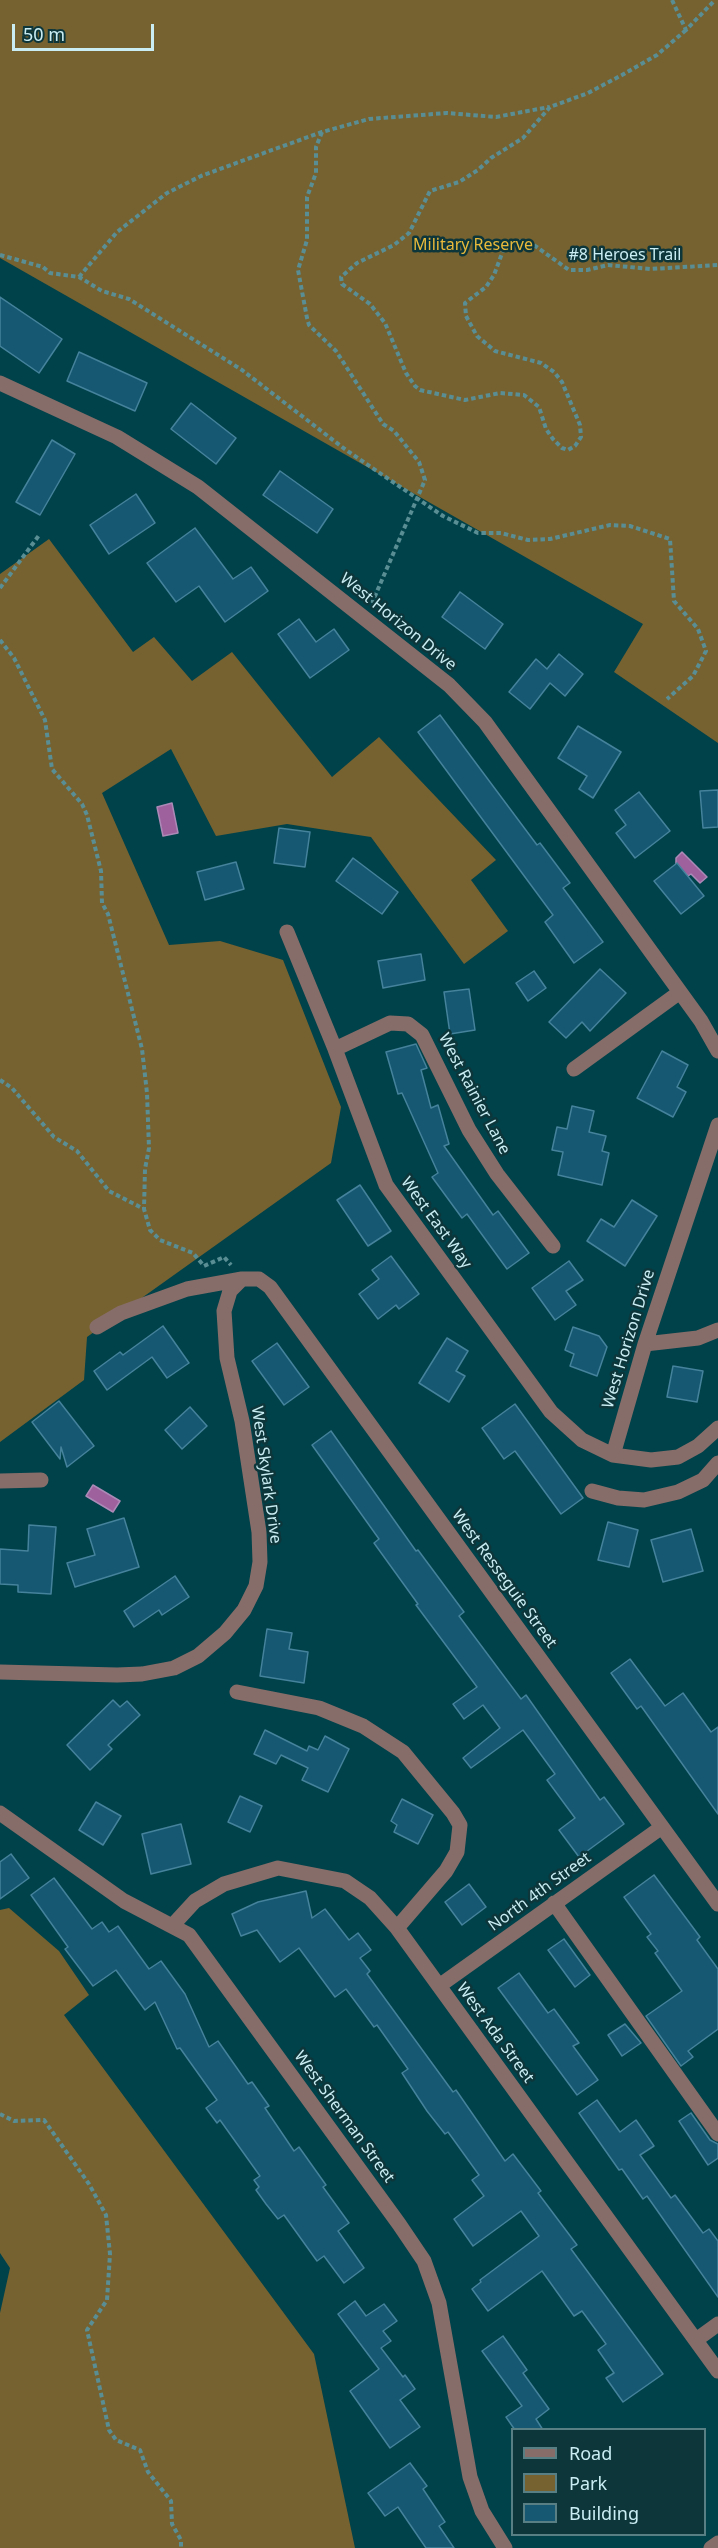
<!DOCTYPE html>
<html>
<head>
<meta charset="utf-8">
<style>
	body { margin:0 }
	#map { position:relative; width:718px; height:2548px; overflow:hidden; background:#00424a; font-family:"Noto Sans",sans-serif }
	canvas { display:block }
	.legend { position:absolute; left:511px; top:2428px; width:195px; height:108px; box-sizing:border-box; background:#0d363b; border:2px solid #587f84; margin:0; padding:8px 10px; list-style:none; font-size:18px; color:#c9edf2 }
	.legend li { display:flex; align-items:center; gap:12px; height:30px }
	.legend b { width:30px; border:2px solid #587f84 }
	.scale { position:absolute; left:12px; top:24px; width:142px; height:27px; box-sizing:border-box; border:3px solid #c9edf2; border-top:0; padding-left:8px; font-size:18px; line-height:21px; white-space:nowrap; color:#c9edf2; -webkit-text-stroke:4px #0d363b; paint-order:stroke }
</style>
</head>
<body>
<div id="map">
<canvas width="718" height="2548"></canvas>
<ul class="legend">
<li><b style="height:8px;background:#876d69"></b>Road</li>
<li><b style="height:16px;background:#766230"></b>Park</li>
<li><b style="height:16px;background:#165871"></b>Building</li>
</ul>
<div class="scale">50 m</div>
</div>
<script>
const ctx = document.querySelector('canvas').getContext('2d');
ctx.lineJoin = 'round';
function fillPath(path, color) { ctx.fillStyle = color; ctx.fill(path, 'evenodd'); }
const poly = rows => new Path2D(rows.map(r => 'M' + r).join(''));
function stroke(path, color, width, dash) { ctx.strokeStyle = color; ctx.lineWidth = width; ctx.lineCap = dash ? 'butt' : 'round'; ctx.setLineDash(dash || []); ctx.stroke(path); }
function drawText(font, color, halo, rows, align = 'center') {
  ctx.font = font + ' "Noto Sans",sans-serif'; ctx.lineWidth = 5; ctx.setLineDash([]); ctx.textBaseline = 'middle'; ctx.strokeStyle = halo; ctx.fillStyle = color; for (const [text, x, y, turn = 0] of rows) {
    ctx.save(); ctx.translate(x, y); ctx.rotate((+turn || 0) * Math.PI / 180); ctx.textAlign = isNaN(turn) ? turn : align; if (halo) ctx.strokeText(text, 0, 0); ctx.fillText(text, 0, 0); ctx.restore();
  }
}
fillPath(poly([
	[0,0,718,0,718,743,614,672,643,624,0,258],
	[49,539,133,652,154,637,192,681,232,652,332,777,379,737,496,860,471,880,508,931,464,964,371,837,287,824,216,836,171,749,102,793,169,945,220,941,283,960,341,1107,331,1163,87,1337,84,1380,0,1442,0,574],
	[9,1908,59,1951,89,1995,64,2015,314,2354,355,2548,0,2548,0,2313,10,2268,0,2253,0,1910]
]), '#766230');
const water = poly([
	[172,803,178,833,163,836,157,807,172,803],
	[682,852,707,877,700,883,691,874,688,876,676,864,676,858,682,852],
	[93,1485,120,1501,113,1512,86,1496,93,1485]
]);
fillPath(water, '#9f609e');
stroke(water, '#ac8ab7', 1.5);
const building = poly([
	[0,297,62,339,39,373,0,346,0,297],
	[79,352,147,383,135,411,67,381,79,352],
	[191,403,236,438,216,464,171,429,191,403],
	[52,440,75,454,40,515,16,502,52,440],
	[280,471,333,509,317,533,263,495,280,471],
	[136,494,155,523,109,554,90,525,136,494],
	[195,528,233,579,251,567,268,591,225,622,199,586,176,602,147,563,195,528],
	[460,592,503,624,485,649,442,617,460,592],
	[299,619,316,642,334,629,349,650,310,678,278,634,299,619],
	[559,654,583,674,565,696,550,683,530,709,509,692,536,659,547,669,559,654],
	[440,715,537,845,540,843,570,883,563,888,603,942,574,963,545,922,553,915,418,732,440,715],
	[578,726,621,752,593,798,579,789,587,776,558,758,578,726],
	[718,790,718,827,703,828,700,791,718,790],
	[639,792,670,831,635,858,616,833,626,825,615,810,639,792],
	[279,828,310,832,305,867,274,863,279,828],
	[353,858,398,892,382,914,336,881,353,858],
	[236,862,244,889,205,900,197,872,236,862],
	[677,863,704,896,681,914,654,881,677,863],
	[421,954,425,980,383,988,378,961,421,954],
	[600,969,626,993,590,1031,582,1022,566,1038,549,1022,600,969],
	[534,971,546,988,528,1001,516,983,534,971],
	[469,989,475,1030,450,1034,444,992,469,989],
	[416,1044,427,1068,421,1070,431,1108,438,1105,449,1144,444,1146,493,1215,498,1211,529,1253,507,1269,467,1214,462,1218,432,1177,438,1173,402,1093,398,1094,386,1052,416,1044],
	[662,1051,688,1065,677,1087,686,1092,673,1117,637,1098,662,1051],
	[572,1106,594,1111,589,1132,606,1136,602,1151,609,1153,602,1185,558,1175,563,1152,552,1150,557,1127,567,1129,572,1106],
	[360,1185,391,1231,368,1246,337,1200,360,1185],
	[632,1200,657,1216,625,1266,587,1241,601,1219,614,1227,632,1200],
	[391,1256,419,1294,399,1309,396,1305,378,1319,359,1294,379,1279,372,1270,391,1256],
	[569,1261,583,1280,566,1291,576,1305,555,1320,532,1288,569,1261],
	[163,1326,189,1363,167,1378,152,1357,107,1390,94,1371,120,1352,123,1355,163,1326],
	[573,1327,599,1336,607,1347,597,1376,570,1366,574,1354,565,1350,573,1327],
	[447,1338,468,1351,456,1371,465,1376,449,1402,419,1383,447,1338],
	[277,1343,309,1387,284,1405,252,1361,277,1343],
	[673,1366,703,1371,697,1402,667,1397,673,1366],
	[59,1401,94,1446,67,1467,61,1447,60,1459,32,1422,59,1401],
	[515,1404,583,1498,561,1514,515,1451,504,1459,482,1428,515,1404],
	[190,1407,207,1426,182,1449,165,1430,190,1407],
	[331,1431,416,1551,418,1550,464,1612,459,1616,521,1699,526,1695,600,1800,604,1797,624,1824,579,1857,559,1830,575,1818,547,1780,555,1774,523,1730,471,1768,463,1758,500,1728,483,1705,464,1719,453,1704,477,1687,416,1605,418,1604,374,1543,379,1539,312,1445,331,1431],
	[124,1518,139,1567,75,1587,67,1563,95,1555,87,1529,124,1518],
	[608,1522,638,1530,629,1567,598,1560,608,1522],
	[29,1525,56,1527,51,1594,18,1592,18,1585,0,1584,0,1549,28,1551,29,1525],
	[691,1529,703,1571,663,1582,651,1540,691,1529],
	[175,1576,189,1597,162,1615,159,1610,134,1627,124,1611,175,1576],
	[267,1629,292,1633,289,1649,308,1652,304,1683,260,1676,267,1629],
	[630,1659,665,1706,683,1693,711,1732,718,1727,718,1814,641,1706,637,1709,611,1673,630,1659],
	[113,1700,120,1707,127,1701,140,1715,108,1745,112,1749,90,1770,67,1745,113,1700],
	[265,1730,307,1751,309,1746,318,1750,325,1736,349,1749,328,1792,302,1780,308,1768,281,1755,276,1764,254,1754,265,1730],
	[240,1796,262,1806,250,1832,228,1822,240,1796],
	[402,1799,433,1815,418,1844,394,1832,397,1825,391,1821,402,1799],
	[96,1802,121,1816,103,1845,79,1830,96,1802],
	[181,1824,191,1864,151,1874,142,1834,181,1824],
	[11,1854,29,1878,0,1899,0,1862,11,1854],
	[654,1875,700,1937,697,1940,718,1969,718,2029,688,2051,693,2057,681,2066,646,2016,682,1991,655,1953,658,1951,647,1937,651,1934,624,1897,654,1875],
	[54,1878,92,1929,102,1922,109,1932,118,1926,149,1969,161,1961,185,1994,209,2047,218,2041,248,2084,252,2082,269,2106,265,2108,294,2151,299,2147,326,2185,323,2187,349,2223,338,2231,364,2268,344,2283,324,2256,317,2261,284,2215,278,2219,266,2204,256,2190,259,2187,254,2180,260,2176,220,2120,217,2123,206,2108,217,2100,180,2048,177,2049,155,2002,145,2010,116,1970,93,1986,65,1949,68,1947,31,1895,54,1878],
	[469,1884,486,1907,462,1925,445,1902,469,1884],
	[306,1891,312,1918,325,1909,349,1940,358,1933,371,1950,360,1958,370,1971,367,1974,453,2092,456,2090,505,2161,513,2154,541,2191,538,2193,577,2245,571,2249,663,2374,623,2402,606,2378,614,2373,598,2350,606,2344,582,2311,574,2316,542,2271,488,2311,472,2289,481,2282,480,2280,539,2236,521,2211,473,2246,454,2219,484,2196,472,2180,479,2175,448,2132,445,2134,427,2111,402,2073,408,2069,377,2025,374,2027,346,1989,335,1997,299,1948,280,1962,257,1930,241,1936,232,1914,258,1902,306,1891],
	[564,1939,590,1975,575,1987,548,1950,564,1939],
	[519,1973,548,2013,554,2009,579,2043,573,2046,598,2080,577,2095,498,1988,519,1973],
	[625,2024,641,2043,622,2056,608,2035,625,2024],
	[597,2100,620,2132,636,2120,654,2146,640,2155,671,2198,675,2195,703,2233,709,2229,718,2241,718,2297,647,2196,643,2199,622,2169,619,2170,579,2113,597,2100],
	[691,2113,710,2140,718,2144,718,2158,708,2165,679,2121,691,2113],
	[355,2301,366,2316,384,2304,397,2321,383,2331,391,2341,381,2348,403,2377,405,2375,415,2389,400,2400,420,2427,390,2448,350,2391,379,2369,338,2314,355,2301],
	[503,2336,527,2370,523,2373,549,2409,536,2419,543,2430,515,2430,506,2417,522,2406,482,2351,503,2336],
	[410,2463,427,2486,423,2489,445,2522,439,2526,454,2548,426,2548,398,2507,385,2516,368,2493,410,2463]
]);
fillPath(building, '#165871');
stroke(building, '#45829c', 1.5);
stroke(poly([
	[672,0,686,30,715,0],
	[686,30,657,55,622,75,588,93,550,107,523,138,491,158,478,170,459,182,430,191,409,233,394,245,357,263,341,277,342,284,370,304,385,323,406,373,415,386,420,390,465,400,500,393,524,395,539,407,546,429,553,439,562,448,568,450,575,446,581,437,580,425,562,382,554,372,541,363,495,351,477,336,466,316,465,303,486,287,494,275,504,248,510,243,521,241,531,243,569,270,587,270,608,265,650,269,718,265],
	[322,132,316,147,316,173,307,197,307,240,298,270,307,318,309,325,336,351,383,424,394,431,419,462,425,480,372,603],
	[0,255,43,267,50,273,79,277,102,291,129,299,242,370,346,450,443,516,478,533,501,533,528,540,550,539,610,525,630,526,670,539,674,601,698,629,706,651,693,676,667,699],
	[79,277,117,232,167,193,201,176,250,158,322,132,369,119,447,113,496,117,549,107],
	[0,588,40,534],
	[0,640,14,658,45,720,52,769,82,804,87,815,101,871,102,903,108,914,142,1049,147,1093,149,1148,145,1169,144,1209],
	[0,1080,12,1088,54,1137,77,1151,109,1191,144,1209,150,1230,160,1240,193,1253,204,1266,224,1257,231,1265],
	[0,2114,14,2121,44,2120,89,2184,106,2215,110,2254,107,2300,87,2330,109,2430,116,2440,140,2450,148,2472,171,2501,172,2524,181,2540,181,2548]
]), '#5a8e95', 4, [4.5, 3]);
stroke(poly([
	[0,383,117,437,198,487,449,685,485,722,701,1021,718,1051],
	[287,932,335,1049,386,1185,551,1412,582,1440,613,1455,651,1460,678,1457,698,1446,718,1428],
	[335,1049,390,1023,408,1024,422,1035,469,1130,497,1174,553,1246],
	[574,1069,680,992],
	[97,1327,121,1313,187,1289,242,1279],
	[645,1344,698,1338,718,1330],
	[613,1455,645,1344,718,1125],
	[0,1481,41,1480],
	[592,1491,618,1498,644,1500,678,1492,703,1480,718,1463],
	[0,1672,117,1675,142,1674,174,1668,198,1656,225,1633,244,1610,256,1586,260,1562,259,1532,242,1421,227,1358,224,1311,230,1291,242,1279,259,1279,270,1287,718,1904],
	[237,1692,319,1708,363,1726,403,1752,453,1813,460,1825,457,1852,446,1871,397,1928],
	[0,1813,124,1901,189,1935,399,2224,424,2261,439,2303,470,2477,482,2511,505,2548],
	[554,1903,718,2134],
	[172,1926,195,1901,224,1884,278,1868,345,1881,370,1898,397,1928,718,2371],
	[439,1986,662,1827],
	[696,2340,718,2324],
	[711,2548,718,2543]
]), '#876d69', 15);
drawText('16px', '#e8b93b', '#0d363b', [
	["Military Reserve",473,245]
]);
drawText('16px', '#c9edf2', '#0d363b', [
	["#8 Heroes Trail",625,255],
	["West Horizon Drive",398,622,39],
	["West Rainier Lane",474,1094,62],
	["West East Way",436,1223,54],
	["West Horizon Drive",629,1339,-73],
	["West Skylark Drive",266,1475,82],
	["West Resseguie Street",504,1579,54],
	["North 4th Street",540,1892,-36],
	["West Ada Street",495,2033,54],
	["West Sherman Street",344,2117,54]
]);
</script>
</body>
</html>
